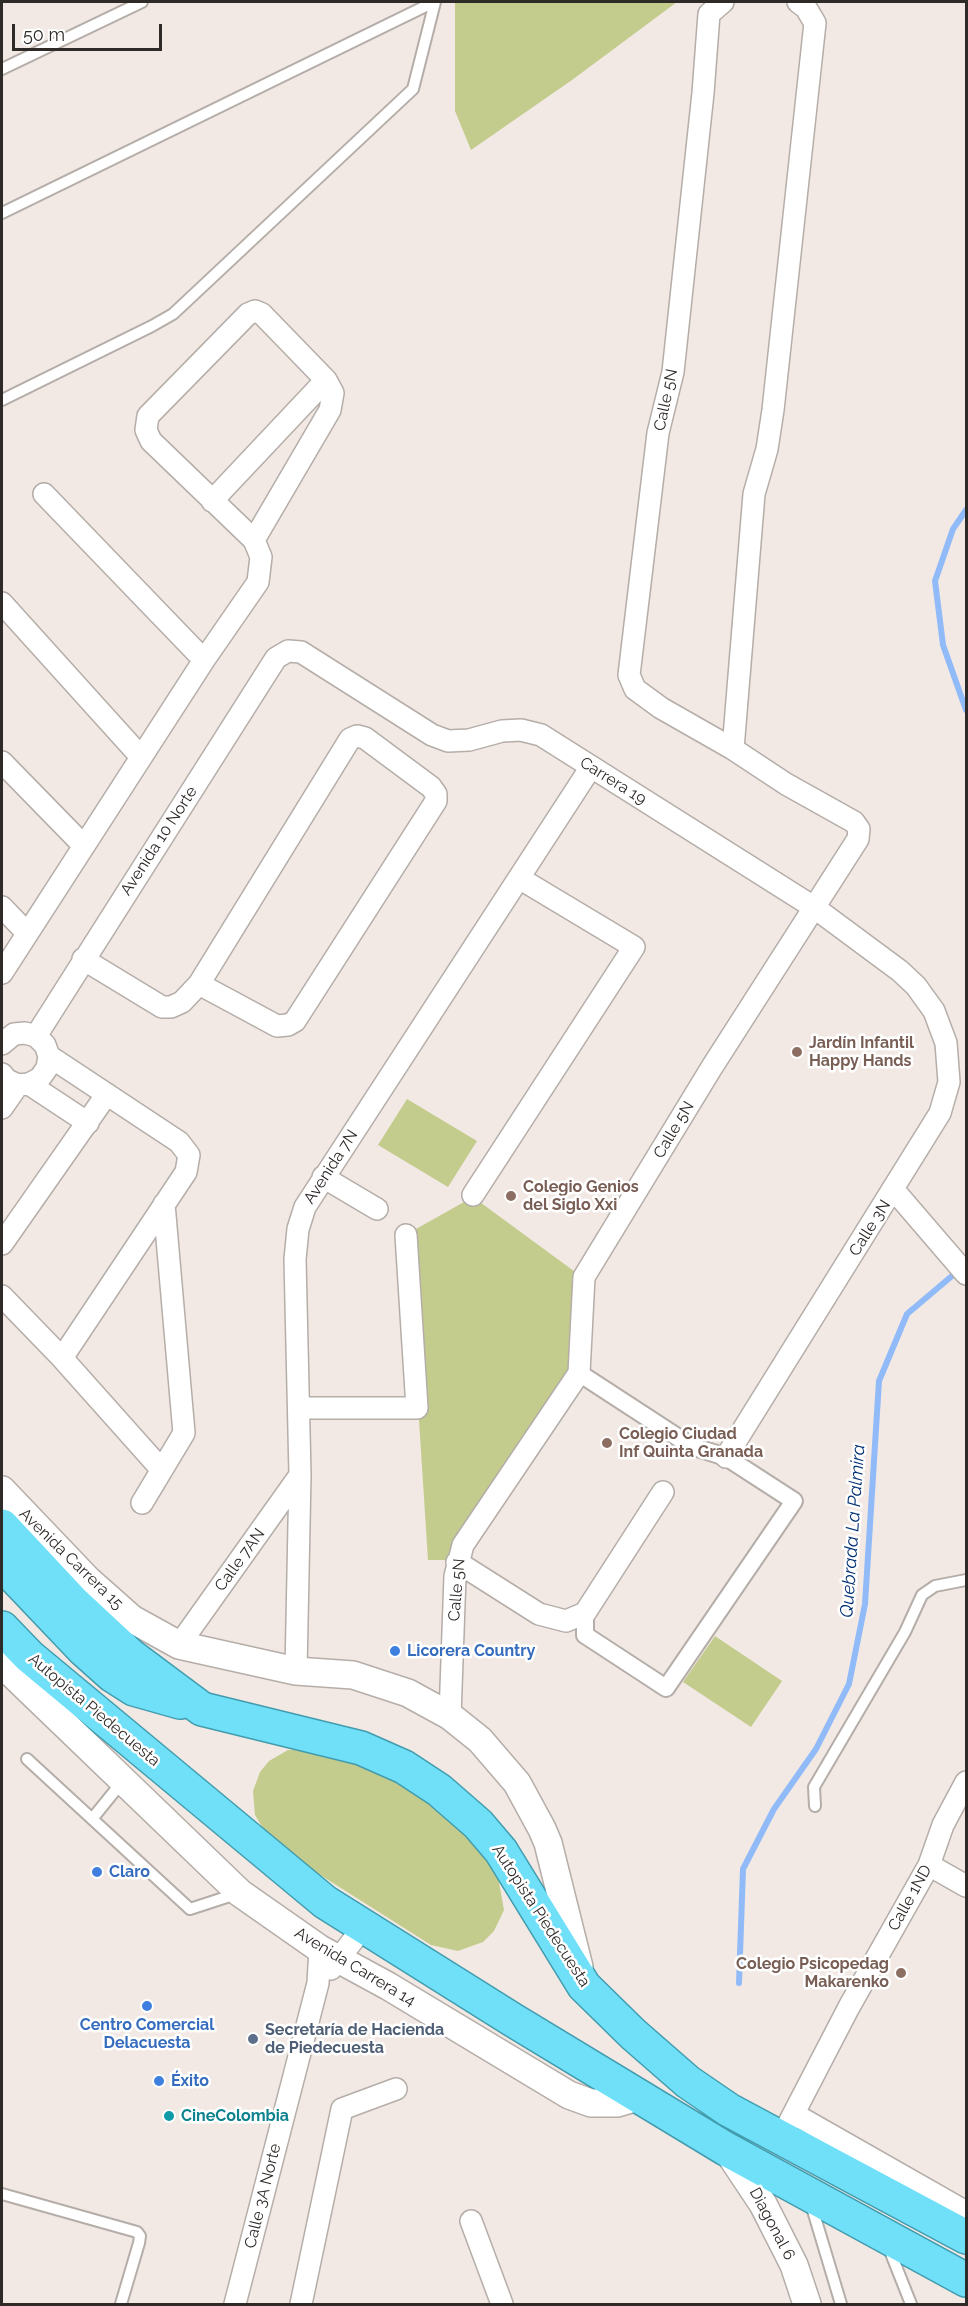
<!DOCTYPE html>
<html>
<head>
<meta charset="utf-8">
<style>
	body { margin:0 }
	#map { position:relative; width:968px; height:2306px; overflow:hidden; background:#f2e9e4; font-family:Raleway,sans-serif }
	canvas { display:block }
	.frame { position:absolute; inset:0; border:3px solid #2e2a28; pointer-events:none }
	.scale { position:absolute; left:12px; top:24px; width:150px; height:27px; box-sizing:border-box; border:3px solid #2e2a28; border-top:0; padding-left:8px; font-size:18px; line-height:21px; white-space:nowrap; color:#2e2a28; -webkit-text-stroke:4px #fff; paint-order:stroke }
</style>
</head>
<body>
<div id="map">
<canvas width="968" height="2306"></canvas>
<div class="frame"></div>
<div class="scale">50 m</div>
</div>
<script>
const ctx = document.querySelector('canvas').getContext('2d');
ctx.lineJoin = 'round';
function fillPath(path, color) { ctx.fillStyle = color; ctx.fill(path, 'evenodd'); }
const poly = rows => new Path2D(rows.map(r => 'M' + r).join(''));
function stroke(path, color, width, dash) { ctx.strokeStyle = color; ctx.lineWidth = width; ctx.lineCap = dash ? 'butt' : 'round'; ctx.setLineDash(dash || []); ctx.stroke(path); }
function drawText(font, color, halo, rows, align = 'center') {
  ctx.font = font + ' Raleway,sans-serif'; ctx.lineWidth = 5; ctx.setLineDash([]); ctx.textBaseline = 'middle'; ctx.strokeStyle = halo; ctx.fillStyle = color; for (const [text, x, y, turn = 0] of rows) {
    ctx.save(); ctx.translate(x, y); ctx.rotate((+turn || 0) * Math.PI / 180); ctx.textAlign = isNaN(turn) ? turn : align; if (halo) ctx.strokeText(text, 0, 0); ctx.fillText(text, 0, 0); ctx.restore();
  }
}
fillPath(poly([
	[455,2,677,2,572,80,471,150,455,111],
	[407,1099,477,1141,448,1187,378,1145],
	[473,1197,582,1277,577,1372,456,1560,428,1560,407,1234],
	[715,1636,782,1681,751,1727,683,1682],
	[316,1749,390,1778,432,1803,469,1833,498,1877,504,1910,494,1931,483,1942,458,1951,431,1945,295,1859,267,1835,255,1815,253,1791,260,1772,269,1761,288,1750]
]), '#c3cc8c');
stroke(poly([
	[966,510,953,529,935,581,943,645,966,710],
	[739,1983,743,1869,774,1809,816,1749,849,1684,865,1604,879,1381,907,1314,959,1270]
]), '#91baf8', 6);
const service = poly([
	[2,69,142,2],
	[2,213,434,2],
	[2,400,152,326,173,314,413,89,435,2],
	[27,1759,190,1909,239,1893],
	[815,1806,814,1787,905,1632,922,1595,935,1586,966,1580],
	[92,1819,122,1782],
	[2,2194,137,2232,140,2236,139,2243,121,2304],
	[811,2204,841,2304],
	[888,2246,911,2304]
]);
const pedestrian = poly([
	[579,1373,691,1446,726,1457,794,1501,666,1688,585,1635,585,1613]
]);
const minor = poly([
	[44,494,204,660],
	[212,501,326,380],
	[2,603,141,757],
	[733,749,754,494,767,449,773,410,815,23,806,8,798,2],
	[2,762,84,846],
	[2,907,27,933],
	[83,959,162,1007,171,1007,182,1002,199,984,350,739,357,736,365,738,431,787,436,794,436,801,295,1021,288,1025,277,1026,199,984],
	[2,973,204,660,258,582,261,557,254,540,330,410,333,393,326,380,262,314,255,311,248,314,148,416,146,430,151,441,254,540],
	[36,1036,276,658,288,651,301,652,432,735,448,741,469,740,502,731,521,730,541,735,815,908,900,971,916,986,934,1011,946,1043,949,1082,940,1113,726,1457],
	[2,1044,14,1034,25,1033,36,1036,45,1045,49,1056,47,1068,40,1078,29,1084,18,1085,7,1080,2,1074],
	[49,1056,179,1142,189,1155,186,1172,62,1358],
	[29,1084,88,1123],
	[2,1108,18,1085],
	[323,1177,377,1209],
	[893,1189,966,1274],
	[473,1195,634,947,519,878],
	[2,1244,107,1094],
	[2,1296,62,1358,161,1469],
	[300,1408,417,1408,406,1235],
	[142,1503,184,1433,164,1204],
	[457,1562,539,1614,566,1621,585,1613,663,1492],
	[179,1645,300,1475],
	[296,1671,300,1475,295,1259,298,1229,305,1207,591,767],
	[450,1716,455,1576,463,1545,579,1373,584,1277,712,1067,858,839,859,829,854,822,786,784,733,749,661,708,635,689,629,675,658,433,673,372,703,93,709,14,723,2],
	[929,1865,966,1886],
	[331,1969,364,1926],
	[794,2114,966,2212],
	[781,2138,849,2007,929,1865,943,1825,966,1782],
	[471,2221,502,2304],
	[235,2304,318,1983,320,1949],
	[301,2304,342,2109,396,2089]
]);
const tertiary = poly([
	[2,1490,88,1580,132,1619,179,1645,296,1671,353,1675,408,1693,450,1716,480,1740,517,1783,542,1829,548,1843,579,1967],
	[2,1664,240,1893,320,1949,388,1986,569,2095,591,2103,617,2103,641,2096],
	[727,2150,763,2204,794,2265,807,2304]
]);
const trunk = poly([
	[2,1526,72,1601,131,1656,202,1709,361,1748,404,1767,439,1790,478,1824,501,1851,584,1986,633,2034,688,2082,729,2110,966,2237],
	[2,1564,84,1650,112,1675,134,1689,180,1702],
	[2,1628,29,1656,325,1902,513,2020,726,2149,966,2280]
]);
stroke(service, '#b5ada8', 14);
stroke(pedestrian, '#b5ada8', 20);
stroke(minor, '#b5ada8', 24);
stroke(tertiary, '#b5ada8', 30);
stroke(trunk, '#429cae', 36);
stroke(service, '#fff', 10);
stroke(pedestrian, '#fff', 16);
stroke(minor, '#fff', 21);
stroke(tertiary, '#fff', 27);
stroke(trunk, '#70e0f8', 33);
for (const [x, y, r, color] of [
	[797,1052,6,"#8d6e63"],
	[511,1196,6,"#8d6e63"],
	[607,1443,6,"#8d6e63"],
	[395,1651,6,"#3f7fe0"],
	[97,1872,6,"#3f7fe0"],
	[901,1973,6,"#8d6e63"],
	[147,2006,6,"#3f7fe0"],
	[253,2039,6,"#5c6f8a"],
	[159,2081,6,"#3f7fe0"],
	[169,2116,6,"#0f9aa8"]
]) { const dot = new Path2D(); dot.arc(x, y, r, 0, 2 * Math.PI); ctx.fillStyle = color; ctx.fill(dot); stroke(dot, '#fff', 2); }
drawText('16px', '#2e2a28', '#fff', [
	["Calle 5N",666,400,-78],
	["Carrera 19",613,781,32],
	["Avenida 10 Norte",159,841,-57],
	["Calle 5N",674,1130,-59],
	["Avenida 7N",331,1167,-57],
	["Calle 3N",870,1228,-58],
	["Avenida Carrera 15",71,1559,44],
	["Calle 7AN",240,1560,-54],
	["Calle 5N",457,1590,-85],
	["Autopista Piedecuesta",94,1710,40],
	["Calle 1ND",910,1898,-61],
	["Autopista Piedecuesta",541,1916,57],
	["Avenida Carrera 14",355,1967,31],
	["Calle 3A Norte",263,2196,-76],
	["Diagonal 6",772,2224,62]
]);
drawText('bold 16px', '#785e54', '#fff', [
	["Jardín Infantil",809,1043],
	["Happy Hands",809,1061],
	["Colegio Genios",523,1187],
	["del Siglo Xxi",523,1205],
	["Colegio Ciudad",619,1434],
	["Inf Quinta Granada",619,1452],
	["Colegio Psicopedag",889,1964,"right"],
	["Makarenko",889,1982,"right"]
], 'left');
drawText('bold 16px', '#366cbe', '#fff', [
	["Licorera Country",407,1651],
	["Claro",109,1872],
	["Centro Comercial",147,2025,"center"],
	["Delacuesta",147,2043,"center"],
	["Éxito",171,2081]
], 'left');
drawText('bold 16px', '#4e5e75', '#fff', [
	["Secretaría de Hacienda",265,2030],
	["de Piedecuesta",265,2048]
], 'left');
drawText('bold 16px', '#0d838f', '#fff', [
	["CineColombia",181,2116]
], 'left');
drawText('italic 18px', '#023274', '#fff', [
	["Quebrada La Palmira",853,1531,-86]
]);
</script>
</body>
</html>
